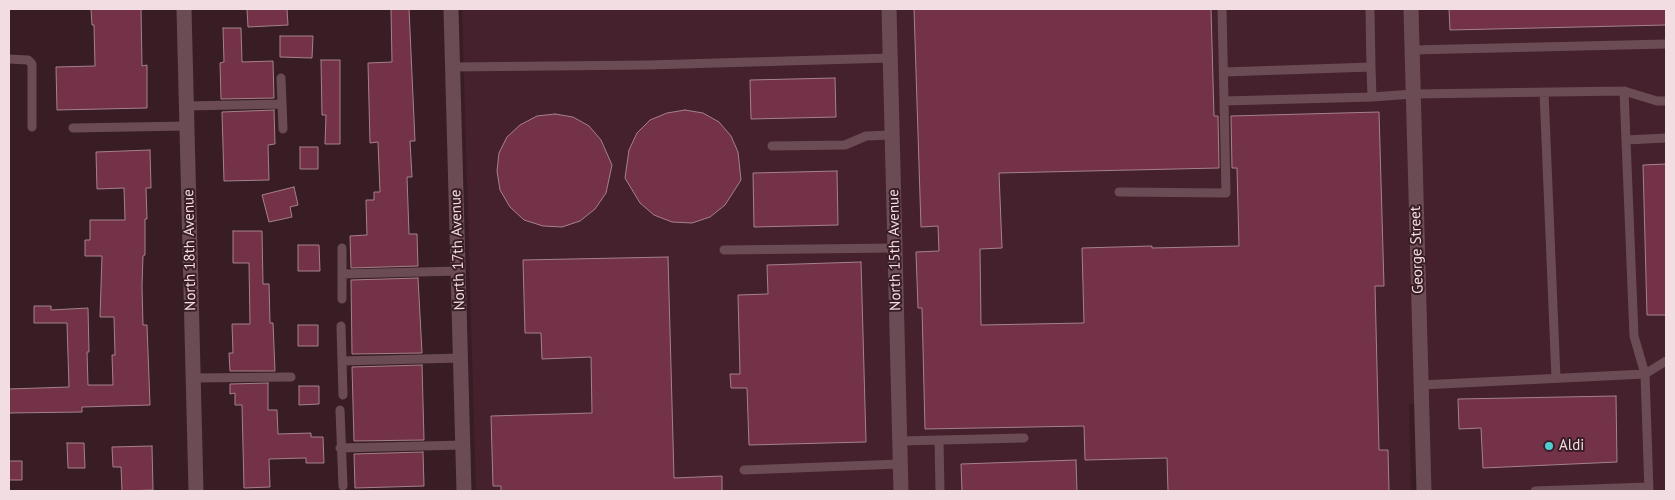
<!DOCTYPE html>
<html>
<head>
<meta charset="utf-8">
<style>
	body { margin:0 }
	#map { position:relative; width:1675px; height:500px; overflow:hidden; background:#391d25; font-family:"PT Sans",sans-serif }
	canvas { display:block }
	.frame { position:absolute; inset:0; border:10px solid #f1dde2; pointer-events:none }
</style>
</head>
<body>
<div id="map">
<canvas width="1675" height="500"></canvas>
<div class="frame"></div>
</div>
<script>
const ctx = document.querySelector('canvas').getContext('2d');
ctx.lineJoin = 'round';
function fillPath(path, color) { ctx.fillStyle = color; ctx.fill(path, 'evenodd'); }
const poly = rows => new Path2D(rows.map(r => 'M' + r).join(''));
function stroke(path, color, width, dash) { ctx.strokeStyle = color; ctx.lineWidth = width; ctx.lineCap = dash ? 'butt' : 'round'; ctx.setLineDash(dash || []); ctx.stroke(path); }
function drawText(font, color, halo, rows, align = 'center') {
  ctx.font = font + ' "PT Sans",sans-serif'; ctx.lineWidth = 4; ctx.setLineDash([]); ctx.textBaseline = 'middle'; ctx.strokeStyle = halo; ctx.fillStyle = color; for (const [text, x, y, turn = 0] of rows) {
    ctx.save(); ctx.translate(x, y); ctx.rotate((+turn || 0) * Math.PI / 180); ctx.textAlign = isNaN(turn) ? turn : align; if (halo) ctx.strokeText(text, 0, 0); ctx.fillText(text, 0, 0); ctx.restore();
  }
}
fillPath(poly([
	[462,9,1666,9,1666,491,1426,491,1422,402,1409,404,1411,491,476,491]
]), '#45212d');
const building = poly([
	[91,9,141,9,142,66,147,65,147,108,57,110,56,67,95,66,94,25,92,25,91,9],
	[247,9,287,9,288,25,248,27,247,9],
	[391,9,409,9,415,141,410,141,412,177,407,177,409,234,417,234,418,266,351,268,350,236,367,235,366,200,374,200,374,192,380,192,378,142,370,143,368,63,392,62,391,9],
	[914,9,1211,9,1214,116,1218,116,1219,168,999,173,1002,248,980,249,981,325,1084,323,1082,248,1152,246,1152,248,1239,246,1237,168,1232,168,1231,116,1379,112,1384,286,1375,286,1379,450,1388,450,1389,491,1168,491,1167,458,1085,460,1084,426,925,429,922,308,918,308,916,252,939,251,938,226,921,227,914,9],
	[1449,9,1666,9,1666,25,1450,30,1449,9],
	[223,28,241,28,242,62,273,61,274,98,221,99,220,63,224,62,223,28],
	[280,36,313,36,312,58,280,57,280,36],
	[321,60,340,60,340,144,325,144,326,115,322,115,321,60],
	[835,78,836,117,751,119,750,80,835,78],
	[274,110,275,144,268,145,269,180,224,181,222,112,274,110],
	[685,110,703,113,719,122,731,136,738,152,741,180,725,205,710,217,692,223,672,222,654,215,640,203,625,178,629,150,637,133,650,120,667,113,685,110],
	[555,114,573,117,589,126,601,140,612,165,606,193,595,209,580,221,562,227,543,226,524,220,510,207,500,190,497,171,499,153,507,137,520,125,537,116,555,114],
	[300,147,318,147,318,169,300,169,300,147],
	[150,150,151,188,146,188,147,219,145,219,145,255,143,256,142,286,143,325,147,325,150,405,82,407,82,412,9,413,9,389,69,387,67,323,34,323,34,306,51,306,51,310,88,308,89,352,87,352,88,385,113,385,112,355,115,355,114,317,100,317,102,256,85,256,85,240,90,240,90,220,125,220,124,188,97,189,96,152,150,150],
	[1666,164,1666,315,1647,315,1643,165,1666,164],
	[837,171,838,225,754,227,753,173,837,171],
	[294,187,298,205,290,207,292,217,269,222,262,195,294,187],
	[233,231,262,231,263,284,269,284,270,323,273,323,275,371,230,371,229,353,233,353,232,324,250,324,249,263,233,263,233,231],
	[298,245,319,245,320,271,298,271,298,245],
	[668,257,674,478,722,476,722,491,501,491,501,486,493,486,491,416,592,413,591,357,542,359,541,333,525,333,523,260,668,257],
	[861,262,866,442,749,445,747,388,731,388,730,374,740,374,738,295,768,294,767,265,861,262],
	[418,278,422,353,352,354,351,280,418,278],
	[298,325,318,325,318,346,298,346,298,325],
	[422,365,424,440,354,441,352,367,422,365],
	[268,383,268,410,277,410,278,434,311,433,311,437,323,437,324,463,306,463,306,458,269,459,270,487,244,488,242,405,235,405,235,393,230,394,230,384,268,383],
	[299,386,319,386,319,404,299,405,299,386],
	[1616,396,1617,462,1483,468,1481,428,1459,429,1458,399,1616,396],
	[67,443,84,443,85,468,68,468,67,443],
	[152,446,153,490,122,491,121,467,113,467,112,447,152,446],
	[423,452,424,486,355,488,354,454,423,452],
	[1076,460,1077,491,962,491,961,464,1076,460],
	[9,461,22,461,22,480,9,480,9,461]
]);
fillPath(building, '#743248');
stroke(building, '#a5818b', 1);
stroke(poly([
	[1412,50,1666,44],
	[9,59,28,60,32,64,32,127],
	[453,67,648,65,890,58],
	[1371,67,1372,97,1413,94,1624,91,1657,101,1666,101],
	[1224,72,1371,67,1370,9],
	[281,78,283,129],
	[1624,91,1634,336,1645,374,1649,491],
	[1544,92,1556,378],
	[1224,101,1372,97],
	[187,106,282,104],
	[73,128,187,126],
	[1626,140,1666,138],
	[772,146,845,145,866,136,892,135],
	[1119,192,1226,193,1222,9],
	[342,248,342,299],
	[724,250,895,248],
	[342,274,458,271],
	[341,326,343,395],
	[342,361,461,358],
	[193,378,291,377],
	[1421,385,1645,374,1666,361],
	[340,410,343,486],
	[939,440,940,491],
	[900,441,1024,438],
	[340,448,463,445],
	[744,470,900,464],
	[1535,491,1648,487]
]), '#6b4c55', 9);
stroke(poly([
	[184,9,196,491],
	[451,9,464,491],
	[889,9,901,491],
	[1411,9,1424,491]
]), '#6b4c55', 15);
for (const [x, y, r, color] of [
	[1549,446,5,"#51ccd2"]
]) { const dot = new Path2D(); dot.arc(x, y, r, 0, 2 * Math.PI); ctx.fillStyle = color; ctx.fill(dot); stroke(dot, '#391d25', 2); }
drawText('15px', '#f1dde2', '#391d25', [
	["North 18th Avenue",190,250,-91],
	["North 17th Avenue",458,250,-92],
	["North 15th Avenue",895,250,-91],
	["George Street",1417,250,-92]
]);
drawText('15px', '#f1dde2', '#391d25', [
	["Aldi",1559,446]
], 'left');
</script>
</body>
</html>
